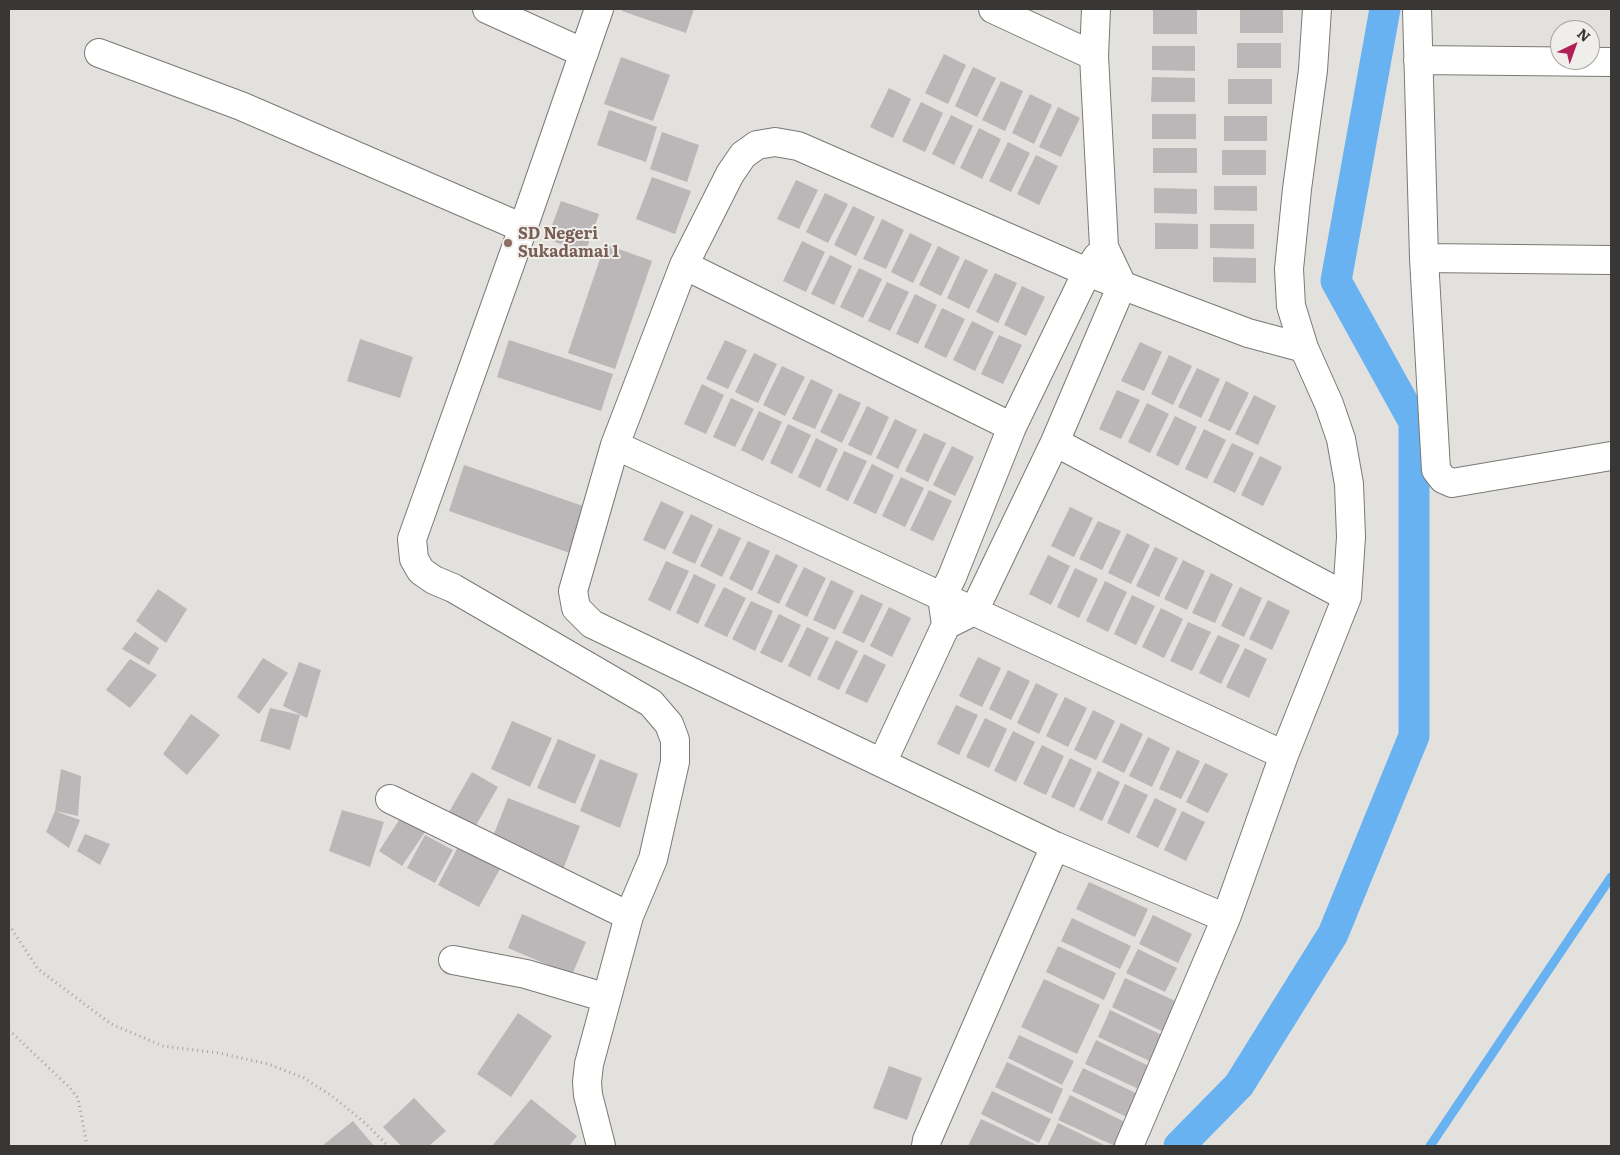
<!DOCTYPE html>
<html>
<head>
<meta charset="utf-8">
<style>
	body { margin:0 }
	#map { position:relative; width:1620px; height:1155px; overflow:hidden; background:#e2e1dd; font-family:Literata,serif }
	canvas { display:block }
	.frame { position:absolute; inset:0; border:10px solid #383736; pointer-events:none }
	.north { position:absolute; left:1550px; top:20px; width:50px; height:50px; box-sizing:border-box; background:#f0eeea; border:1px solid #a6a5a2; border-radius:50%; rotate:42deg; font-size:14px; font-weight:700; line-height:20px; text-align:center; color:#383736 }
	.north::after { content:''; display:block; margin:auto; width:18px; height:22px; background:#af2057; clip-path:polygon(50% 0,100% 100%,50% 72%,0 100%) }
</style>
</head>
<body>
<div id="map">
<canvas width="1620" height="1155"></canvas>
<div class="frame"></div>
<div class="north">N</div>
</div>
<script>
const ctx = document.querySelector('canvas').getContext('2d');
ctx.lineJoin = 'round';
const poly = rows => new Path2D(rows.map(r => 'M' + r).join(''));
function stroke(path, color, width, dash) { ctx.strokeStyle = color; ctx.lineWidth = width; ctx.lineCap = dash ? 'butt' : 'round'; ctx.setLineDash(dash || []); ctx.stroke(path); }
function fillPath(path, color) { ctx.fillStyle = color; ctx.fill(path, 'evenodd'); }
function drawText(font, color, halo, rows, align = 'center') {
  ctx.font = font + ' Literata,serif'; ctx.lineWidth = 4; ctx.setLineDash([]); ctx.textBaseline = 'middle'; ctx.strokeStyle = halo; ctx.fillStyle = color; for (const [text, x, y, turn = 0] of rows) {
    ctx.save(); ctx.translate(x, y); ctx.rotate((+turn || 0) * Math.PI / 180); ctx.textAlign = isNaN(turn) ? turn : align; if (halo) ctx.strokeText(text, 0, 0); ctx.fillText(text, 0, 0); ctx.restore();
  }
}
stroke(poly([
	[1430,1146,1611,877]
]), '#69b2f1', 9);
stroke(poly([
	[1179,1146,1239,1085,1333,934,1414,736,1414,422,1336,281,1385,9]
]), '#69b2f1', 31);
fillPath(poly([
	[623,9,694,9,686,33,622,11],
	[1153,9,1197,9,1197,34,1153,34],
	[1240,9,1283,9,1283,33,1240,33],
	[1237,43,1281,43,1281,68,1237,68],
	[1152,46,1195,46,1195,71,1152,70],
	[944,54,966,65,948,104,925,93],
	[621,57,670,75,653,121,604,104],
	[973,67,996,78,977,117,955,106],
	[1152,77,1195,78,1195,102,1151,102],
	[1228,79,1272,79,1272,104,1228,104],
	[1001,81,1023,91,1005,131,982,120],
	[889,88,911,99,893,138,870,127],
	[1030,94,1052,105,1034,144,1012,133],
	[921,102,943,113,925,152,902,141],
	[1058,107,1080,118,1061,157,1039,147],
	[609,110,657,127,646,162,597,145],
	[1152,114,1196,114,1196,139,1152,139],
	[951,115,973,126,954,165,932,154],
	[1224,116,1267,116,1267,141,1224,141],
	[979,128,1001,139,982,179,960,168],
	[662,132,699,145,687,182,650,169],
	[1008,142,1030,153,1011,192,989,181],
	[1153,148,1197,148,1197,173,1153,173],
	[1222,150,1266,150,1266,175,1222,175],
	[1036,155,1058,166,1039,205,1017,194],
	[652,177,691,191,675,234,636,219],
	[796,180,818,190,799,229,777,219],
	[1214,186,1257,186,1257,211,1214,210],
	[1154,188,1197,189,1197,214,1154,213],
	[825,193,848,204,828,243,806,232],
	[561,201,599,214,585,253,547,239],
	[853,206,875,217,856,256,834,245],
	[882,219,904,230,886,269,863,259],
	[1155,223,1198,224,1198,249,1155,249],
	[1210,224,1254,224,1254,249,1210,248],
	[910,233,932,244,913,283,891,272],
	[802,241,825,252,806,292,783,281],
	[605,244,652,261,615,369,568,353],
	[938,246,960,257,941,296,919,285],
	[830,255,852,266,834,305,811,294],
	[1213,257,1256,258,1256,283,1213,282],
	[965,259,988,270,969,309,947,298],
	[859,268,882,279,863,318,840,307],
	[995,273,1017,283,998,323,976,312],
	[887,282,909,292,890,331,868,321],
	[1022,286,1045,297,1026,336,1004,325],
	[915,294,937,305,918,344,896,334],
	[942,308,965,319,946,358,924,347],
	[972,321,994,332,975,371,953,360],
	[999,335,1022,345,1003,384,981,374],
	[360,339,413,357,400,398,347,381],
	[509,340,613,374,601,411,497,377],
	[725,340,747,350,728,389,706,379],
	[1140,342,1162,352,1144,391,1121,381],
	[754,353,777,364,758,403,735,392],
	[1169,355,1192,366,1173,405,1151,394],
	[782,366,805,377,785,416,763,405],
	[1197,368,1220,379,1201,418,1178,407],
	[811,379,833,390,815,429,792,419],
	[1226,381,1249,393,1230,431,1208,421],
	[702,384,724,395,706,434,684,424],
	[1117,390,1140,400,1121,439,1099,429],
	[839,393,861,403,842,443,820,432],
	[1254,395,1276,406,1258,445,1235,434],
	[731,398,754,409,735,447,713,437],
	[1147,403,1169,414,1150,453,1128,442],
	[867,406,889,417,871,456,848,445],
	[759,411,782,422,763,461,741,450],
	[1175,416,1197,427,1178,466,1156,455],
	[895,419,917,430,898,469,876,458],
	[788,424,811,435,792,474,770,463],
	[1204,429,1226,440,1207,479,1185,469],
	[924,433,946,443,928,482,905,471],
	[816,438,838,449,820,488,798,477],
	[1232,443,1254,453,1235,493,1213,482],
	[952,446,974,457,955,496,933,485],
	[844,451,867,461,848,501,826,490],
	[1260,456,1282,467,1263,506,1241,495],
	[872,464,894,475,876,514,853,503],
	[464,465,586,507,570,553,449,511],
	[901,477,924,488,905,527,882,516],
	[929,490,952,501,933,541,910,530],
	[661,501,684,512,665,550,643,540],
	[1070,507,1093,518,1074,557,1051,546],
	[691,514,713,525,695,564,672,553],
	[1098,521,1121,531,1102,570,1079,559],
	[719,528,741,538,722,577,700,566],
	[1127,533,1150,545,1131,584,1108,573],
	[748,541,770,551,752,591,729,579],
	[1155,547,1178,558,1159,597,1136,586],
	[776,554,798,565,779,604,757,593],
	[1048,555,1070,566,1051,605,1029,594],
	[1183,560,1205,571,1187,610,1164,599],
	[666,561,689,571,670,611,648,600],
	[804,567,826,578,807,617,785,606],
	[1075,568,1098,579,1079,618,1057,607],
	[1211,573,1233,584,1215,623,1192,613],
	[694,574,716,585,698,624,676,613],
	[831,580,854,591,835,630,813,620],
	[1105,581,1127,592,1108,632,1086,621],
	[724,587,746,598,727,637,704,626],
	[1240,587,1262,598,1244,637,1221,626],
	[158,589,187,609,166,643,136,621],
	[861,594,883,604,864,643,842,633],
	[1132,595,1155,606,1136,645,1114,634],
	[1268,600,1290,611,1272,650,1249,639],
	[751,601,773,611,755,651,732,639],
	[889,607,911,618,892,657,870,646],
	[1161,608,1183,619,1164,658,1142,647],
	[779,614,801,625,782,663,760,653],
	[1188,622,1211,632,1192,671,1170,661],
	[807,627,829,638,810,677,788,666],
	[135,632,159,648,149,665,122,649],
	[1218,635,1240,645,1221,684,1199,673],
	[836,640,858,651,839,690,817,679],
	[1245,648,1267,659,1249,698,1226,687],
	[864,654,886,665,867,703,845,693],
	[978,657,1001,668,982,707,959,696],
	[263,658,288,673,259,714,237,697],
	[130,659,157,675,130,708,106,690],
	[299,662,321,670,307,718,283,706],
	[1008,670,1030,681,1011,720,989,709],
	[1036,683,1058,694,1039,734,1017,723],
	[1065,697,1087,708,1068,747,1046,736],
	[956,705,978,715,959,755,937,744],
	[270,708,300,715,290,750,260,741],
	[1093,710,1115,721,1096,760,1074,750],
	[191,714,220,735,187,775,163,754],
	[985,718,1007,729,989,768,966,757],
	[512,721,552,738,530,787,491,769],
	[1121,723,1143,734,1124,773,1102,762],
	[1013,731,1035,742,1016,782,994,771],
	[1148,737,1170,748,1152,787,1129,776],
	[558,739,596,755,575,804,537,788],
	[1042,745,1064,756,1046,795,1023,784],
	[1177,750,1200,761,1181,799,1159,789],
	[1070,758,1092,769,1074,808,1051,797],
	[600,759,638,774,620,828,580,811],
	[1205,763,1228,774,1208,813,1186,802],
	[61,769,81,776,78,816,55,811,80,820,69,848,46,832,55,811],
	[1098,771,1120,782,1102,821,1079,810],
	[472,772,498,787,475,827,449,812],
	[1125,784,1148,795,1129,834,1107,823],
	[508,798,580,826,562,872,490,844],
	[1155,798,1177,809,1158,848,1136,837],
	[342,810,384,822,370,867,329,851],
	[1182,811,1205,822,1186,861,1164,850],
	[401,817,425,832,402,866,379,851],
	[85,834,110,844,100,865,77,851],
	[425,835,453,850,435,883,407,868],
	[458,847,500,869,479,907,438,885],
	[1089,882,1148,909,1135,937,1076,909],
	[522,914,586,942,572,975,508,948],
	[1153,915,1192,934,1178,963,1139,944],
	[1072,918,1131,946,1120,969,1061,941],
	[1058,946,1116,973,1104,1000,1046,972],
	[1138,949,1177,968,1165,992,1126,973],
	[1125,978,1184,1005,1170,1035,1112,1007],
	[1044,979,1100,1005,1077,1054,1021,1027],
	[1110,1010,1168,1038,1156,1064,1098,1037],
	[518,1013,552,1036,511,1097,477,1074],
	[1019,1035,1074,1061,1062,1085,1008,1058],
	[1096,1040,1153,1068,1143,1091,1085,1064],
	[1007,1062,1063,1089,1052,1114,995,1087],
	[889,1066,922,1078,907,1120,873,1108],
	[1083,1068,1140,1095,1129,1118,1072,1091],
	[992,1091,1051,1119,1039,1143,981,1114],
	[1070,1095,1127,1123,1115,1146,1058,1120],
	[414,1098,446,1131,429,1146,401,1146,383,1127],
	[531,1099,577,1136,569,1146,492,1146],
	[981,1119,1039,1146,968,1146],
	[353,1121,374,1146,322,1146],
	[1058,1123,1106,1146,1047,1146]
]), '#bbb6b8');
const minor = poly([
	[487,9,584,53],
	[599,9,523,228,412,539,414,559,421,571,434,580,453,588,651,703,669,724,675,740,675,762,653,859,629,916,589,1064,587,1082,588,1095,601,1146],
	[993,9,1094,56],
	[1417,9,1424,258,1436,470,1443,479,1452,483,1611,456],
	[99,53,241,106,523,228],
	[1418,60,1611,62],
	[1424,258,1611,260],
	[684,265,1012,427],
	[1055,442,1347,597],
	[615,445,1284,755],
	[946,625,974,611,1055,442,1122,285,1104,247,1094,56,1096,9],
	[882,763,946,625,942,597,952,577,1012,427,1087,272,1097,257],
	[390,799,629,916],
	[1226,918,1055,846,592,624,576,608,573,591,615,445,684,265,730,174,743,155,757,145,775,142,798,146,1087,272,1248,333,1304,348],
	[453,960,526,974,607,998],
	[926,1146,927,1140,1055,846],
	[1129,1146,1226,918,1284,755,1347,597,1351,537,1349,484,1341,439,1329,404,1304,348,1291,306,1289,269,1297,189,1313,70,1317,9]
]);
stroke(minor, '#7a7975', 30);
stroke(poly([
	[9,925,38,969,111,1024,163,1046,219,1053,268,1064,304,1078,332,1096,365,1123,388,1146],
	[9,1030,68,1086,78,1098,87,1146]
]), '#a3a29f', 3, [1, 4]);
stroke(minor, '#fff', 28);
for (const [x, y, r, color] of [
	[508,243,5,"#8d6e63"]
]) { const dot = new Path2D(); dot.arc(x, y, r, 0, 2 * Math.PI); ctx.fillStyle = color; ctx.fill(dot); stroke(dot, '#f0eeea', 2); }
drawText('bold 16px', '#785e54', '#f0eeea', [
	["SD Negeri",518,234],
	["Sukadamai 1",518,252]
], 'left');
</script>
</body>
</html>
